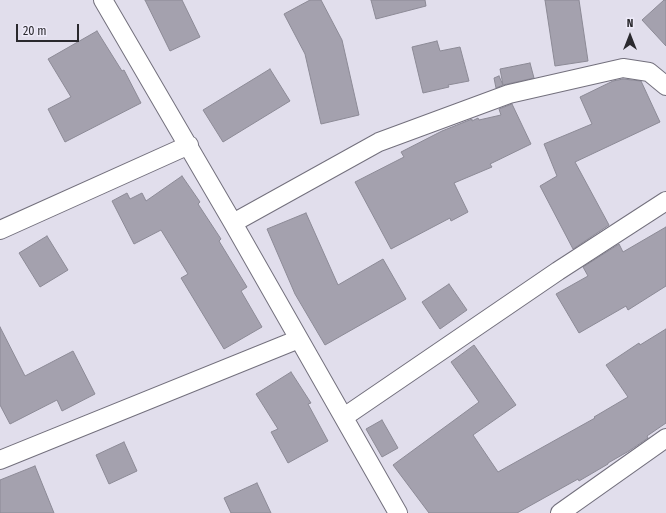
<!DOCTYPE html>
<html>
<head>
<meta charset="utf-8">
<style>
	body { margin:0 }
	#map { position:relative; width:666px; height:513px; overflow:hidden; background:#e1deec; font-family:"Fira Sans Condensed",sans-serif }
	canvas { display:block }
	.north { position:absolute; left:610px; top:16px; width:40px; height:40px; -webkit-text-stroke:3px #eeebf9; paint-order:stroke; rotate:0deg; font-size:11px; font-weight:700; line-height:16px; text-align:center; color:#2a292e }
	.north::after { content:''; display:block; margin:auto; width:14px; height:18px; background:#2a292e; clip-path:polygon(50% 0,100% 100%,50% 72%,0 100%) }
	.scale { position:absolute; left:16px; top:24px; width:63px; height:18px; box-sizing:border-box; border:2px solid #2a292e; border-top:0; padding-left:5px; font-size:12px; line-height:14px; white-space:nowrap; color:#2a292e; -webkit-text-stroke:3px #eeebf9; paint-order:stroke }
</style>
</head>
<body>
<div id="map">
<canvas width="666" height="513"></canvas>
<div class="north">N</div>
<div class="scale">20 m</div>
</div>
<script>
const ctx = document.querySelector('canvas').getContext('2d');
ctx.lineJoin = 'round';
function fillPath(path, color) { ctx.fillStyle = color; ctx.fill(path, 'evenodd'); }
const poly = rows => new Path2D(rows.map(r => 'M' + r).join(''));
function stroke(path, color, width, dash) { ctx.strokeStyle = color; ctx.lineWidth = width; ctx.lineCap = dash ? 'butt' : 'round'; ctx.setLineDash(dash || []); ctx.stroke(path); }
const building = poly([
	[145,0,182,0,200,37,170,51,145,0],
	[310,0,321,0,342,40,359,115,321,124,305,54,284,14,310,0],
	[371,0,425,0,426,6,376,19,371,0],
	[545,0,579,0,588,61,555,66,545,0],
	[664,0,666,0,666,46,642,20,664,0],
	[97,31,122,71,124,70,141,103,65,142,48,109,71,97,48,59,97,31],
	[437,41,440,51,460,47,469,81,448,85,449,87,423,93,412,47,437,41],
	[530,63,534,78,503,85,500,69,530,63],
	[270,69,290,101,223,142,203,110,270,69],
	[499,76,503,85,496,88,494,78,499,76],
	[623,79,641,81,660,122,575,162,609,225,573,249,540,186,557,176,544,144,592,124,580,97,613,81,623,79],
	[512,104,531,144,490,164,492,167,454,183,468,212,451,221,450,218,391,249,355,182,404,157,401,152,442,131,472,119,472,121,478,118,479,120,501,115,499,109,512,104],
	[182,176,200,202,198,204,221,239,219,241,247,287,241,291,262,327,224,349,181,278,188,274,161,230,134,244,112,201,127,193,130,199,142,193,146,201,182,176],
	[306,213,338,285,383,259,406,299,325,345,295,294,267,229,306,213],
	[666,227,666,286,628,310,626,306,579,333,556,294,588,276,583,267,619,244,623,252,666,227],
	[47,236,68,270,40,287,19,253,47,236],
	[449,284,467,310,440,329,422,302,449,284],
	[0,327,25,376,73,351,95,394,62,411,57,400,10,424,0,405,0,327],
	[666,329,666,423,647,436,648,438,629,451,608,463,608,464,579,481,578,479,517,513,429,513,393,465,479,402,451,362,474,345,516,405,473,435,498,472,595,418,594,417,628,397,606,365,639,343,640,345,666,329],
	[291,372,311,403,308,404,328,441,288,463,271,432,278,429,256,394,291,372],
	[382,420,398,448,382,457,366,429,382,420],
	[124,442,137,471,109,484,96,455,124,442],
	[35,466,54,513,0,513,0,480,35,466],
	[257,483,271,513,231,513,224,498,257,483]
]);
fillPath(building, '#a4a1ae');
stroke(building, '#8c8a96', 1);
const street = poly([
	[103,0,233,223,398,513],
	[233,223,379,142,509,94,623,68,649,72,666,86],
	[0,230,189,145],
	[344,417,558,271,666,201],
	[0,460,299,339],
	[560,513,666,438]
]);
stroke(street, '#73707d', 20);
stroke(street, '#fff', 18);
</script>
</body>
</html>
